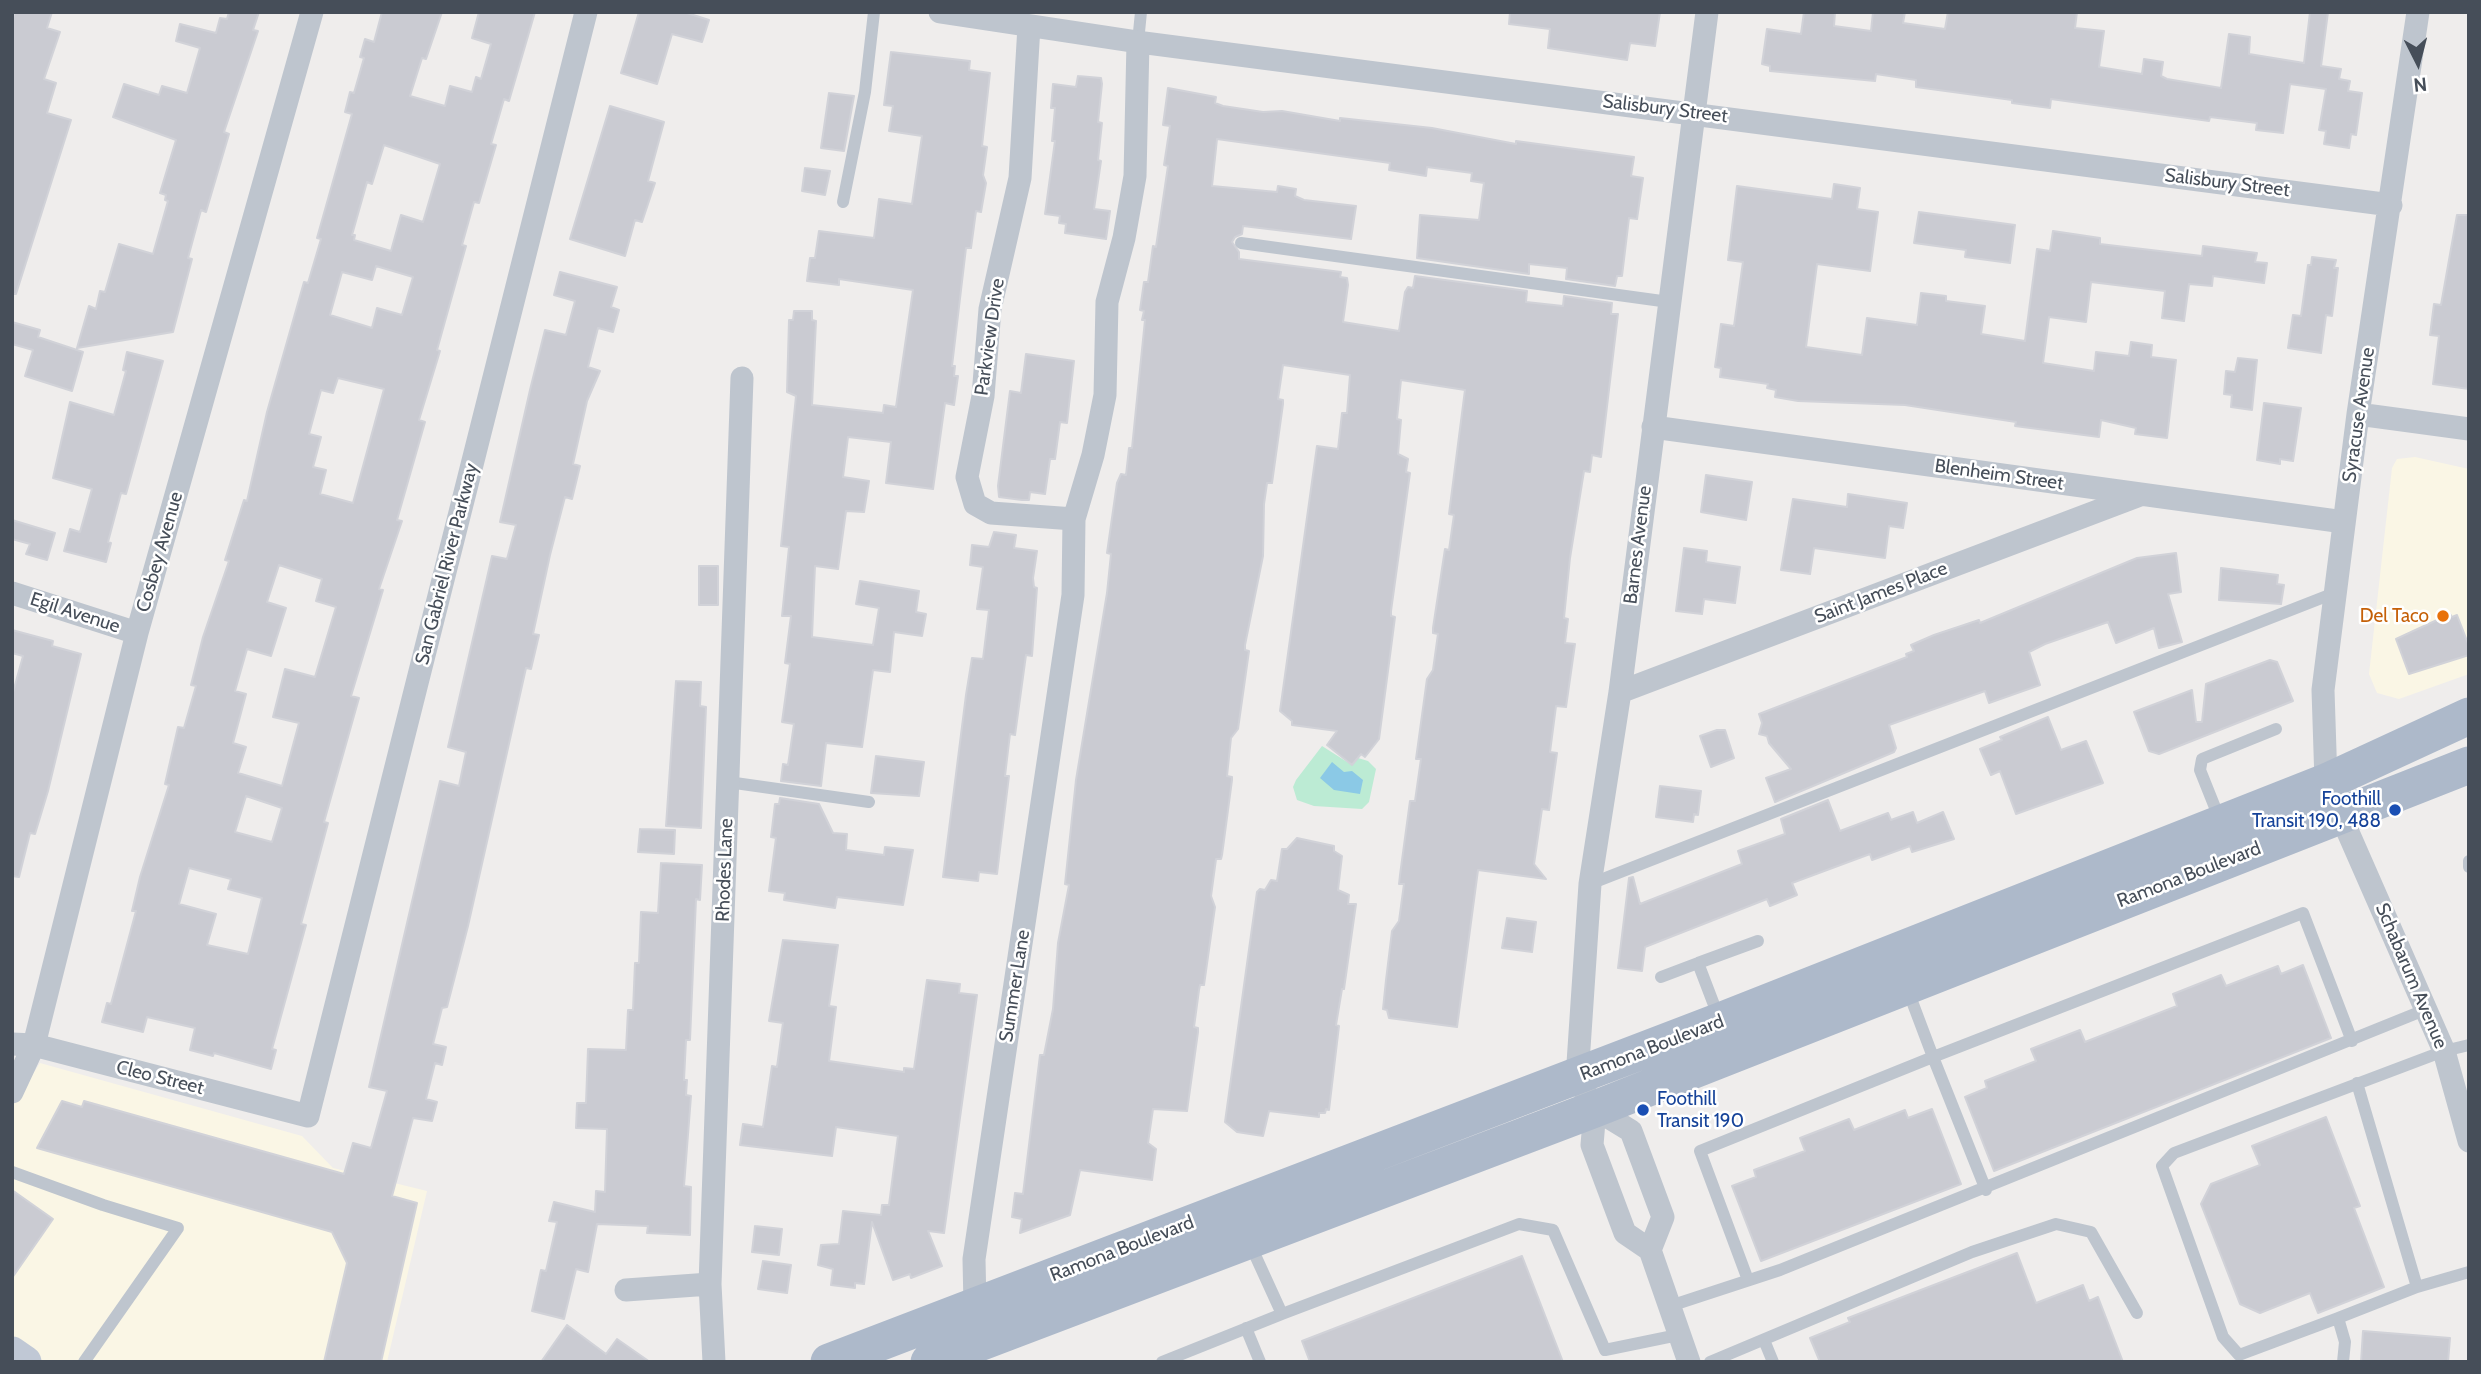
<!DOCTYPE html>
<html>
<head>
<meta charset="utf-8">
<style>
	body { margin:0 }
	#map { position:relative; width:2481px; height:1374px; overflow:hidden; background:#efedec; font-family:Cabin,sans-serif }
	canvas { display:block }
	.frame { position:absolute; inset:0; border:14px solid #464e59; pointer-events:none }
	.north { position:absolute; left:2383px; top:28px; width:70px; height:70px; -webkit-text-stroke:5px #fff; paint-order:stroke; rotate:174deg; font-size:19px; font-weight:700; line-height:28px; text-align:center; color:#464e59 }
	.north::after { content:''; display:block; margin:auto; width:24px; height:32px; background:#464e59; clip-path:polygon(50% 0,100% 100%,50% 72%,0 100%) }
</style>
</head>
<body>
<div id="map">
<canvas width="2481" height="1374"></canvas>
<div class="frame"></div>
<div class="north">N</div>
</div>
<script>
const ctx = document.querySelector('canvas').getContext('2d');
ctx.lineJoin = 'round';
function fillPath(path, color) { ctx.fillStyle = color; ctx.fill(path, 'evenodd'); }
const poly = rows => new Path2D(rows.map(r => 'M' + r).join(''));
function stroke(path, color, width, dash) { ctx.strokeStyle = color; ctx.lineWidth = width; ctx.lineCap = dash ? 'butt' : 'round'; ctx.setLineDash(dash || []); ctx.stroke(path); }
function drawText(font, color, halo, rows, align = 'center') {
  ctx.font = font + ' Cabin,sans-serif'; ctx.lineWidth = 5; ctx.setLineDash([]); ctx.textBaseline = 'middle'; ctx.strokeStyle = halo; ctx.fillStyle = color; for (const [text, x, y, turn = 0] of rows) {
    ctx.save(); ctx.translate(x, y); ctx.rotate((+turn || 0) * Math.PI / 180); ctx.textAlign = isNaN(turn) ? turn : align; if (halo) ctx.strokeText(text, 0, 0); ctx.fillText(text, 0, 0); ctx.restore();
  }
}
fillPath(poly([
	[2415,457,2469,469,2469,674,2399,699,2377,693,2369,674,2392,468,2397,459],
	[40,1063,302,1136,333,1168,427,1191,387,1362,38,1362,12,1340,12,1107]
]), '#faf6e5');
fillPath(poly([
	[1322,746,1352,765,1358,758,1368,761,1376,769,1369,802,1362,809,1314,806,1297,800,1293,787,1296,780]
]), '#bcebd4');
fillPath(poly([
	[1332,762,1344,772,1352,771,1363,780,1360,794,1334,790,1320,778]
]), '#8bc9e6');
const building = poly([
	[15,12,52,12,47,28,60,32,44,79,56,83,47,113,71,120,16,294,12,294,12,21,15,12],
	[229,12,259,12,253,30,258,31,224,132,229,134,206,212,201,210,188,258,192,259,173,332,77,348,89,306,96,309,100,291,105,292,119,244,153,254,168,201,165,200,166,195,160,193,176,140,113,117,124,84,159,95,162,86,187,93,200,48,176,41,180,24,216,33,220,18,227,19,229,12],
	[382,12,442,12,426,59,422,58,410,96,445,106,450,86,472,92,476,77,481,79,491,44,472,38,479,12,535,12,509,101,504,99,491,144,496,145,479,203,474,202,462,245,466,246,437,350,440,351,419,420,425,422,397,520,402,521,379,589,383,590,351,696,359,698,324,822,328,823,301,924,306,925,272,1049,276,1050,271,1069,214,1053,213,1056,190,1050,195,1028,147,1017,143,1032,102,1022,107,1003,111,1004,136,911,132,911,140,877,169,785,165,784,178,727,184,728,196,686,191,685,203,637,229,561,225,560,244,500,247,501,267,412,304,282,308,283,321,239,317,238,352,114,345,112,350,92,354,93,364,58,360,57,365,39,374,42,382,12],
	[384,145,440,164,423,222,401,215,391,251,354,240,355,235,352,235,367,182,372,184,384,145],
	[376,266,413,277,402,315,377,308,372,328,330,315,342,272,372,280,376,266],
	[338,378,384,389,353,503,320,494,326,470,313,467,321,437,309,434,321,390,333,393,338,378],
	[279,565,322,579,316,601,336,607,315,677,285,669,273,717,299,723,282,786,238,773,246,747,233,743,246,694,235,691,247,649,271,656,286,608,267,602,279,565],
	[246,796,282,808,272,842,235,832,246,796],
	[189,868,231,879,228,889,262,898,248,954,207,945,216,914,179,904,189,868],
	[639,12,684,12,709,20,702,42,672,34,657,84,621,73,639,12],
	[1510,12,1660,12,1655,46,1630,43,1627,60,1548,48,1550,29,1509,24,1510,12],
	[1804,12,1835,12,1834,26,1871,31,1873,12,1905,12,1903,23,1945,29,1948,12,2077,12,2075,28,2104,31,2099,67,2142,74,2144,59,2163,62,2161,76,2167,79,2221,88,2229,34,2250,37,2249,54,2304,63,2310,12,2328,12,2321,66,2341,69,2339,79,2350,81,2348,91,2362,93,2356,135,2351,134,2349,148,2324,144,2326,131,2319,130,2326,89,2290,84,2283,133,2256,130,2257,123,2210,117,2209,121,2051,99,2050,108,2012,103,2012,100,1916,87,1916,80,1876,74,1875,81,1770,71,1770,66,1762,64,1767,29,1801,34,1804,12],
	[891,52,970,61,969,70,990,73,982,146,987,147,983,175,986,183,981,212,976,211,971,248,966,248,952,366,955,366,954,376,958,376,954,405,945,403,933,489,886,483,891,442,848,437,843,477,869,481,864,512,846,511,838,569,815,566,812,637,873,645,879,608,856,604,860,581,919,591,916,612,926,614,922,636,894,632,890,672,873,670,862,747,826,743,821,786,781,781,783,764,788,765,794,724,782,722,790,664,785,663,791,616,782,616,789,547,781,546,796,396,787,392,789,320,793,320,794,311,812,311,812,320,816,321,812,405,883,413,884,405,896,407,913,290,839,279,839,285,807,281,810,258,815,258,819,231,874,238,879,199,912,204,922,136,889,131,893,106,884,105,891,52],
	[1078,76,1101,78,1102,84,1098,122,1102,123,1098,160,1101,161,1094,209,1110,211,1106,239,1065,233,1066,224,1059,223,1060,216,1045,214,1055,141,1052,141,1055,108,1051,108,1053,84,1076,87,1078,76],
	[1168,88,1216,97,1215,103,1223,106,1263,112,1282,111,1340,121,1340,118,1432,128,1516,144,1516,141,1634,157,1631,176,1643,178,1637,219,1629,218,1622,276,1617,276,1615,286,1566,279,1567,268,1529,264,1529,274,1417,258,1420,215,1479,220,1484,183,1471,181,1472,173,1427,167,1426,176,1389,170,1390,163,1217,139,1212,186,1277,192,1278,186,1296,189,1295,196,1304,200,1356,206,1351,239,1243,226,1242,234,1235,237,1232,242,1239,252,1239,259,1341,272,1340,277,1347,278,1348,285,1343,322,1399,331,1405,292,1408,287,1413,288,1415,276,1527,291,1526,302,1563,306,1564,296,1612,303,1611,314,1618,314,1601,457,1592,455,1590,472,1584,471,1570,558,1564,618,1568,619,1565,643,1575,644,1566,707,1556,706,1550,752,1557,753,1549,810,1542,809,1534,864,1546,879,1478,870,1457,1027,1389,1018,1387,1010,1383,1009,1386,980,1392,931,1399,921,1404,884,1399,884,1400,875,1410,801,1415,801,1421,759,1416,759,1427,679,1433,670,1438,634,1433,633,1433,628,1445,549,1449,550,1454,515,1449,514,1465,390,1401,380,1397,419,1401,420,1398,454,1408,459,1406,472,1410,473,1391,611,1391,616,1395,617,1391,648,1379,739,1365,757,1361,754,1352,765,1327,745,1337,731,1292,725,1292,721,1280,711,1317,446,1338,449,1342,413,1347,413,1350,375,1283,365,1278,399,1283,400,1283,404,1272,483,1267,483,1264,504,1263,556,1245,645,1245,650,1249,651,1238,729,1231,738,1227,776,1232,777,1232,780,1222,855,1221,859,1216,859,1211,896,1215,907,1204,985,1200,985,1199,990,1194,1027,1198,1028,1198,1032,1187,1111,1153,1109,1148,1143,1156,1149,1152,1180,1080,1170,1070,1215,1020,1233,1022,1219,1012,1217,1015,1193,1023,1194,1040,1055,1044,1055,1053,1009,1058,943,1069,885,1065,884,1076,780,1107,593,1111,554,1107,553,1117,483,1121,474,1126,475,1129,448,1132,448,1145,320,1142,320,1144,311,1140,310,1144,282,1148,282,1153,246,1156,247,1168,166,1164,165,1170,126,1163,125,1168,88],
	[829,93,854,96,844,151,821,148,829,93],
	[610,106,664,122,648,181,655,183,642,222,635,220,625,256,570,239,610,106],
	[805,168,830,171,825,195,802,191,805,168],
	[1834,184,1860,188,1857,209,1878,212,1870,271,1817,264,1806,347,1862,355,1867,318,1917,325,1921,293,1946,296,1946,301,1985,306,1981,334,2025,341,2037,249,2050,251,2053,231,2100,238,2100,244,2202,256,2203,246,2257,253,2255,262,2267,263,2264,283,2213,276,2212,286,2189,284,2184,321,2162,318,2165,291,2091,282,2086,322,2049,317,2043,363,2094,371,2096,352,2129,356,2131,342,2152,345,2151,357,2176,360,2167,438,2135,434,2136,428,2101,420,2099,437,2015,426,2016,422,1905,405,1798,401,1775,397,1776,390,1767,388,1768,384,1720,377,1721,368,1715,367,1721,324,1734,326,1743,262,1728,260,1737,186,1832,199,1834,184],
	[1919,212,2015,225,2010,263,1965,257,1966,250,1914,243,1919,212],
	[2457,215,2469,215,2469,389,2433,384,2439,336,2430,335,2434,304,2441,305,2457,215],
	[2312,257,2336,260,2334,268,2338,268,2332,316,2326,315,2321,353,2288,348,2293,315,2301,316,2308,265,2311,265,2312,257],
	[560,272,617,287,611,307,619,310,613,332,598,328,588,367,600,371,587,401,573,464,580,466,572,499,565,497,550,555,533,634,539,635,531,669,526,668,468,926,447,1007,442,1008,433,1044,446,1047,442,1065,435,1063,426,1099,437,1102,432,1121,413,1118,392,1196,417,1203,381,1362,324,1362,347,1263,332,1232,37,1148,62,1101,82,1107,84,1101,344,1174,353,1143,371,1148,387,1091,369,1087,440,781,459,786,466,752,448,747,492,556,507,559,516,525,500,522,530,390,545,330,566,335,575,301,554,295,560,272],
	[12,322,40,330,38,337,83,352,72,391,25,376,33,350,12,344,12,322],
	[127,352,163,361,126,494,121,493,108,542,111,543,106,562,64,551,70,529,80,532,92,489,53,478,70,402,114,415,126,371,123,370,127,352],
	[1026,354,1074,361,1067,423,1060,422,1055,459,1050,459,1045,494,1030,492,1029,500,1022,500,999,497,998,486,1010,391,1021,393,1026,354],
	[2238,358,2257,360,2252,410,2231,407,2232,395,2224,394,2226,371,2235,372,2238,358],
	[2264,403,2301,408,2293,461,2280,459,2280,464,2257,460,2264,403],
	[1706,475,1752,482,1746,520,1701,512,1706,475],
	[1848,494,1907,503,1903,528,1889,526,1885,558,1814,548,1810,574,1781,570,1793,499,1847,507,1848,494],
	[12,520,55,533,47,560,26,554,30,544,12,539,12,520],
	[994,532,1016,535,1014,548,1037,551,1033,578,1034,587,1037,588,1032,656,1026,655,1015,735,1010,734,1005,776,1009,776,997,874,979,872,978,881,943,877,966,695,972,658,983,659,989,610,977,609,983,567,970,565,972,545,989,547,994,532],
	[1684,548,1707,551,1706,562,1740,567,1735,603,1704,599,1702,614,1676,611,1684,548],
	[2176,553,2181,592,2168,594,2182,642,2159,648,2154,628,2116,643,2108,622,2045,644,2029,652,2040,685,1989,703,1985,691,1889,725,1896,748,1894,752,1775,802,1766,778,1791,769,1769,743,1767,736,1759,734,1762,723,1759,714,1907,657,1906,654,1914,651,1911,645,1934,635,1979,620,1980,623,2137,558,2176,553],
	[699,566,718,566,718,605,699,605,699,566],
	[2221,568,2278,575,2277,584,2284,585,2281,604,2219,600,2221,568],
	[2450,614,2452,617,2457,615,2469,646,2469,655,2409,674,2396,639,2450,614],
	[12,630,53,641,52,646,81,654,48,791,35,834,30,833,19,877,12,876,12,696,23,656,12,653,12,630],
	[2270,660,2277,662,2293,701,2159,754,2149,751,2134,712,2192,690,2196,722,2202,722,2206,684,2270,660],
	[676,681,701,682,700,706,706,707,701,828,666,826,676,681],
	[2048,717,2061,750,2086,741,2103,783,2016,814,2000,771,1991,775,1980,749,2002,740,2000,737,2048,717],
	[1717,730,1725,730,1734,758,1711,767,1700,736,1717,730],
	[876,756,924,762,919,796,871,793,876,756],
	[1660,786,1701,791,1698,815,1694,814,1693,822,1656,817,1660,786],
	[780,798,819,804,833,833,847,834,846,850,884,855,885,847,913,850,903,905,837,897,835,908,784,900,785,893,769,891,776,838,771,837,775,804,779,804,780,798],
	[1828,800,1840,831,1888,813,1891,820,1913,812,1917,823,1943,812,1954,839,1912,852,1910,846,1872,860,1870,854,1792,883,1797,895,1770,906,1767,899,1645,947,1642,971,1618,968,1629,878,1633,877,1640,904,1742,864,1738,851,1785,834,1781,819,1828,800],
	[640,829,675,830,674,854,638,852,640,829],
	[1297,838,1334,846,1334,851,1342,856,1338,890,1349,895,1348,904,1356,904,1344,989,1342,989,1336,1025,1339,1026,1329,1110,1326,1109,1325,1113,1319,1113,1319,1117,1269,1111,1263,1136,1237,1132,1225,1122,1257,892,1260,889,1265,890,1271,880,1277,881,1282,849,1287,849,1297,838],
	[661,863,702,865,700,900,696,899,690,1040,686,1040,684,1080,687,1080,686,1095,691,1096,684,1186,691,1187,690,1235,647,1233,648,1226,597,1224,588,1272,576,1269,564,1319,532,1311,541,1270,546,1271,557,1222,549,1221,554,1202,595,1212,596,1191,605,1192,607,1129,576,1128,577,1103,586,1103,588,1049,626,1050,628,1010,633,1010,635,963,639,963,641,912,658,913,661,863],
	[1507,918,1536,922,1532,952,1502,948,1507,918],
	[783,940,838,945,829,1006,836,1007,829,1061,904,1072,904,1068,914,1069,927,980,960,984,959,993,977,995,944,1233,928,1231,942,1266,911,1278,910,1274,893,1280,872,1222,864,1284,855,1283,855,1288,831,1285,833,1269,818,1265,821,1245,839,1244,843,1211,881,1215,882,1205,889,1205,898,1136,836,1127,832,1156,740,1145,743,1124,763,1127,772,1066,777,1067,783,1023,769,1021,783,940],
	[2303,965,2331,1038,1994,1171,1965,1097,1987,1088,1985,1081,2036,1061,2031,1049,2080,1030,2085,1042,2177,1006,2173,994,2221,975,2226,986,2278,966,2281,974,2303,965],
	[1932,1109,1961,1184,1761,1261,1732,1186,1756,1177,1754,1170,1805,1151,1800,1138,1849,1119,1854,1130,1905,1110,1908,1118,1932,1109],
	[2326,1117,2360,1206,2354,1208,2384,1287,2318,1313,2310,1293,2260,1313,2240,1304,2201,1204,2211,1184,2260,1165,2252,1146,2326,1117],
	[12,1190,53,1219,12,1278,12,1190],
	[755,1226,782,1229,779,1255,752,1252,755,1226],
	[2017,1253,2036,1303,2083,1285,2089,1301,2098,1297,2123,1362,1820,1362,1810,1338,1850,1322,1848,1318,2017,1253],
	[1522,1256,1563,1362,1310,1362,1302,1341,1522,1256],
	[763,1261,791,1265,787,1293,758,1289,763,1261],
	[567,1325,606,1354,617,1339,650,1362,541,1362,567,1325],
	[2363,1331,2450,1338,2448,1362,2361,1362,2363,1331]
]);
fillPath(building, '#cacbd2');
stroke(building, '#d1d2d8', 2);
stroke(poly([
	[1138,42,1141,12],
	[843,202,865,92,874,12],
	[1241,243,1669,302],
	[728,782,869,802],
	[2220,820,2200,770,2202,759,2276,729],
	[2469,861,2469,867],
	[1590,884,2337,592],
	[1661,977,1698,963],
	[1907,988,1933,1057,2303,913,2352,1041],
	[1719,1018,1698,963,1758,941],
	[12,1172,103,1205,178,1228,84,1362],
	[1250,1244,1282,1314,1519,1224,1553,1230,1605,1350,1678,1335],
	[1748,1280,1700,1151,1933,1057,1986,1190],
	[2417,1287,2469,1272],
	[1667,1307,1780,1270,2427,1009],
	[2338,1318,2417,1287,2357,1083],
	[1246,1328,1260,1362],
	[1764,1340,1773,1362],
	[1162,1362,1282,1314],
	[1710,1362,1972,1252,2056,1224,2091,1232,2137,1313],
	[2343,1362,2345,1342,2338,1318,2239,1355,2223,1337,2162,1166,2174,1153,2444,1051,2469,1045]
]), '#bec5ce', 12);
stroke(poly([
	[940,12,1138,42,2391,205],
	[2418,12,2358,414,2323,690,2326,782,2444,1051,2469,1141],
	[1029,26,1020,178,990,309,983,396,967,477,975,504,991,513,1074,519],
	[2358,414,2469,429],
	[1653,427,2344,522],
	[12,593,137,633],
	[1620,692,2140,495],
	[12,1044,34,1045,308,1116,586,12],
	[12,1092,34,1045,137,633,312,12],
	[1595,1109,1592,1145,1625,1233,1650,1250],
	[626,1290,710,1284],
	[975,1306,974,1259,1073,595,1074,519,1093,455,1105,395,1107,302,1124,238,1135,176,1138,42],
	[714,1362,710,1284,742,378],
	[1689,1362,1650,1250,1663,1217,1631,1131,1595,1109,1577,1078,1590,884,1620,692,1707,12]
]), '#bec5ce', 23);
stroke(poly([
	[12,1353,25,1362]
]), '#c0c8d5', 33);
stroke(poly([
	[829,1362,1720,1021,2326,782,2469,716],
	[929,1362,1595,1109,2469,765]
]), '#adb9ca', 37);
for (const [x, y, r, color] of [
	[2443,616,7,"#e8710a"],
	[2395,810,7,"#1a4fb4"],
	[1643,1110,7,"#1a4fb4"]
]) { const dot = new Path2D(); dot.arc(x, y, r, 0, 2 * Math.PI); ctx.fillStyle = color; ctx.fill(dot); stroke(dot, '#fff', 2.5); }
drawText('19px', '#464e59', '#fff', [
	["Salisbury Street",1665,109,7],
	["Salisbury Street",2227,183,7],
	["Parkview Drive",990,337,-82],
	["Syracuse Avenue",2359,415,-82],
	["Blenheim Street",1999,475,8],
	["Barnes Avenue",1638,545,-83],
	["Cosbey Avenue",160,552,-74],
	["San Gabriel River Parkway",447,564,-76],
	["Saint James Place",1881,593,-21],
	["Egil Avenue",75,613,18],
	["Rhodes Lane",725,870,-88],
	["Ramona Boulevard",2189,875,-21],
	["Schabarum Avenue",2411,976,67],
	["Summer Lane",1015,986,-81],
	["Ramona Boulevard",1652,1048,-21],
	["Cleo Street",160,1078,14],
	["Ramona Boulevard",1122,1249,-21]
]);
drawText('19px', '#c56008', '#fff', [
	["Del Taco",2429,616]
], 'right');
drawText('19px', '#164399', '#fff', [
	["Foothill",2381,799],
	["Transit 190, 488",2381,821],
	["Foothill",1657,1099,"left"],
	["Transit 190",1657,1121,"left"]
], 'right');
</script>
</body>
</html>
